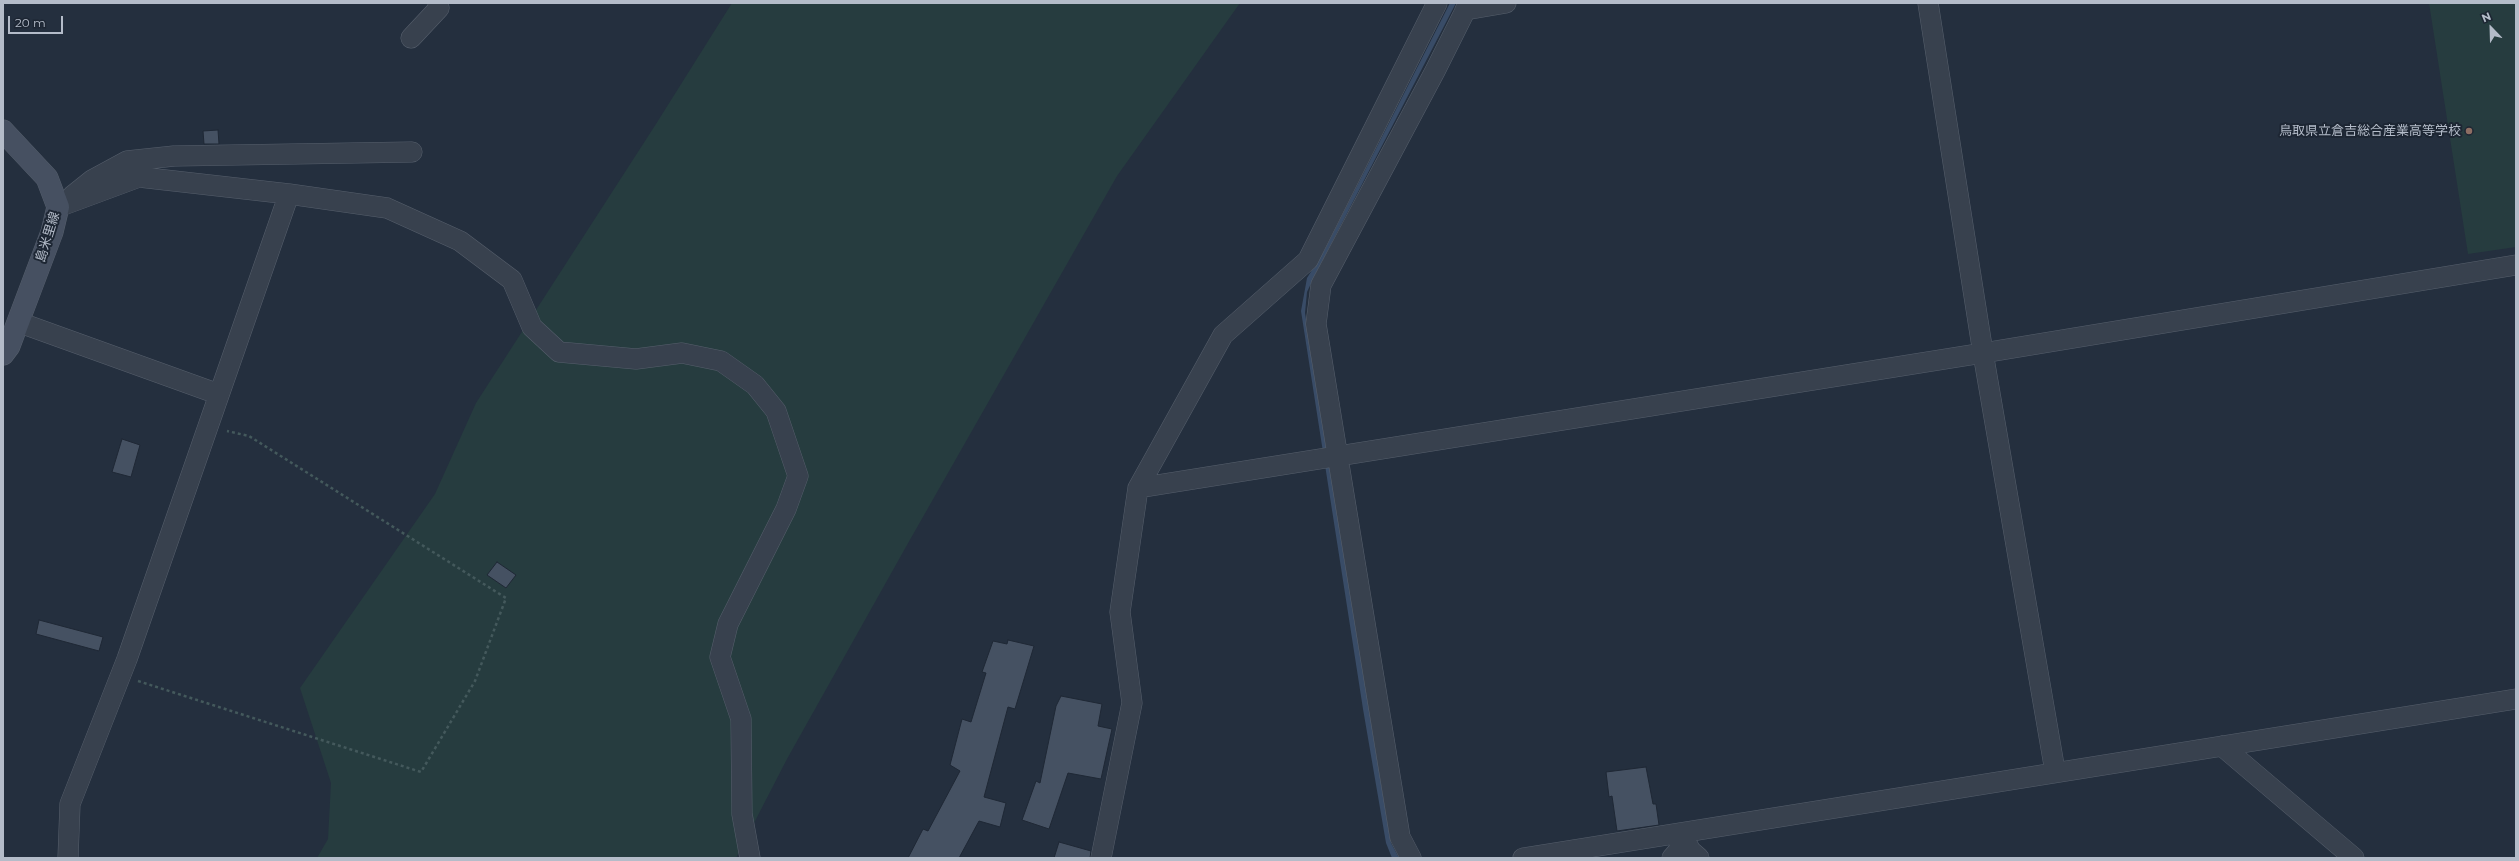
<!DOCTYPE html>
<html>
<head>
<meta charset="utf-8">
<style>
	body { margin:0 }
	#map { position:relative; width:2519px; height:861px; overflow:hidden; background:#242f3e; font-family:Montserrat,sans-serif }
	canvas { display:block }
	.frame { position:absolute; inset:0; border:4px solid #b4bcc9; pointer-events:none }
	.north { position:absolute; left:2471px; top:8px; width:40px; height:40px; -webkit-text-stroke:3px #1d2633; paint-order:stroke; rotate:337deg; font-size:11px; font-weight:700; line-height:16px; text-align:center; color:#b4bcc9 }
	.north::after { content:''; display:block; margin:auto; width:14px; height:18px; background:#b4bcc9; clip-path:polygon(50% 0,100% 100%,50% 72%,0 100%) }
	.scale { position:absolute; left:8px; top:16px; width:55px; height:18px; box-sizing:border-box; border:2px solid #b4bcc9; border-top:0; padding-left:5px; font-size:12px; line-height:14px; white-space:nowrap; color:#b4bcc9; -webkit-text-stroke:3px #1d2633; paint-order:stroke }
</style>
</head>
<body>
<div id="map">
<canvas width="2519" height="861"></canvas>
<div class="frame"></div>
<div class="north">N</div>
<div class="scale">20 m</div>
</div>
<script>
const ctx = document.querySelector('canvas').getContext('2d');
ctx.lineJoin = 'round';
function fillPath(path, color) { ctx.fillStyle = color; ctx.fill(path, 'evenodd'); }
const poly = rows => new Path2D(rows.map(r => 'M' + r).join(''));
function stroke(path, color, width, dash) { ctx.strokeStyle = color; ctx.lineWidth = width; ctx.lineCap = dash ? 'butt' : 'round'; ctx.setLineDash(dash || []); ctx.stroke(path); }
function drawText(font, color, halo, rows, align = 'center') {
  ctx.font = font + ' Montserrat,"Noto Sans JP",sans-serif'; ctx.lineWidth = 4; ctx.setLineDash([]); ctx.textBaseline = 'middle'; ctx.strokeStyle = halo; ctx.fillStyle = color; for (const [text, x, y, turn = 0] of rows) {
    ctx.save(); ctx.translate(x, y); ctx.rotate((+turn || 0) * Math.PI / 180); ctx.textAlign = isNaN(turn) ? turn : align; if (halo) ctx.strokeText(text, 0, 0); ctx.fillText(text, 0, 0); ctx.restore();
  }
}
fillPath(poly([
	[732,3,1240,3,1117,176,907,545,787,759,736,858,317,858,328,839,331,783,300,688,435,494,476,403,656,124],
	[2429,3,2516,3,2516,247,2468,254]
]), '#263c3f');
fillPath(poly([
	[1450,3,1456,3,1315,275,1307,292,1305,313,1391,843,1399,858,1392,858,1386,843,1363,709,1301,311,1307,278,1324,251]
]), '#394c67');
const building = poly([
	[218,130,219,144,204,144,203,131,218,130],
	[122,439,140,445,131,477,112,472,122,439],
	[497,562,516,575,506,588,487,575,497,562],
	[39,620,103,637,99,651,36,634,39,620],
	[1008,640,1034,646,1015,709,1008,707,984,797,1006,803,1000,827,979,821,959,858,908,858,923,829,928,831,960,771,950,765,962,719,971,722,986,673,982,672,993,641,1007,644,1008,640],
	[1061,696,1102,704,1098,726,1112,729,1101,779,1068,773,1049,829,1022,820,1036,781,1040,783,1056,706,1061,696],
	[1646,767,1653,804,1656,804,1659,825,1617,831,1612,796,1609,797,1606,772,1646,767],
	[1059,842,1091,851,1090,858,1054,858,1059,842]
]);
fillPath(building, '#455162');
stroke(building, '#1f2835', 1);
const street = poly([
	[1928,3,1983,353,2055,771],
	[1465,10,1506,3],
	[411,38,439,8,438,3],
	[72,196,92,180,127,161,174,156,412,152],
	[58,207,139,177,289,194,387,208,460,241,512,280,532,327,559,352,636,359,682,353,721,361,755,385,776,411,798,476,786,509,728,624,720,657,741,719,742,814,750,858],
	[18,322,218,394],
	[1138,488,1983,353,2516,265],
	[2222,746,2354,858],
	[1681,833,1691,851,1699,858],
	[68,858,70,804,127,659,289,194],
	[1101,858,1132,703,1120,612,1138,488,1223,335,1308,260,1437,3],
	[1411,858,1400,837,1316,324,1321,285,1435,71,1469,3],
	[1523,858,2516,699],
	[1672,858,1679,850,1681,833]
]);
const secondary = poly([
	[3,131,47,178,58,207,52,232,18,322,9,346,3,354]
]);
stroke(street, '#565f6c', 21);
stroke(secondary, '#565f6c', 23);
stroke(poly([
	[138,681,421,772,475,681,506,598,249,436,227,431]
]), '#44595c', 2.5, [3, 3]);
stroke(street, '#38414e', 20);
stroke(secondary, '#465061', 22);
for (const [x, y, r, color] of [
	[2469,131,4,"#8d6e63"]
]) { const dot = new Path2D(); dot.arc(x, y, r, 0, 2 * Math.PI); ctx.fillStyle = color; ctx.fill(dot); stroke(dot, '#1d2633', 1.5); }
drawText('13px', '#b4bcc9', '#1d2633', [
	["鳥取県立倉吉総合産業高等学校",2461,131]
], 'right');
drawText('13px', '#b4bcc9', '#1d2633', [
	["島米里線",48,237,-73]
]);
</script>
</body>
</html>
